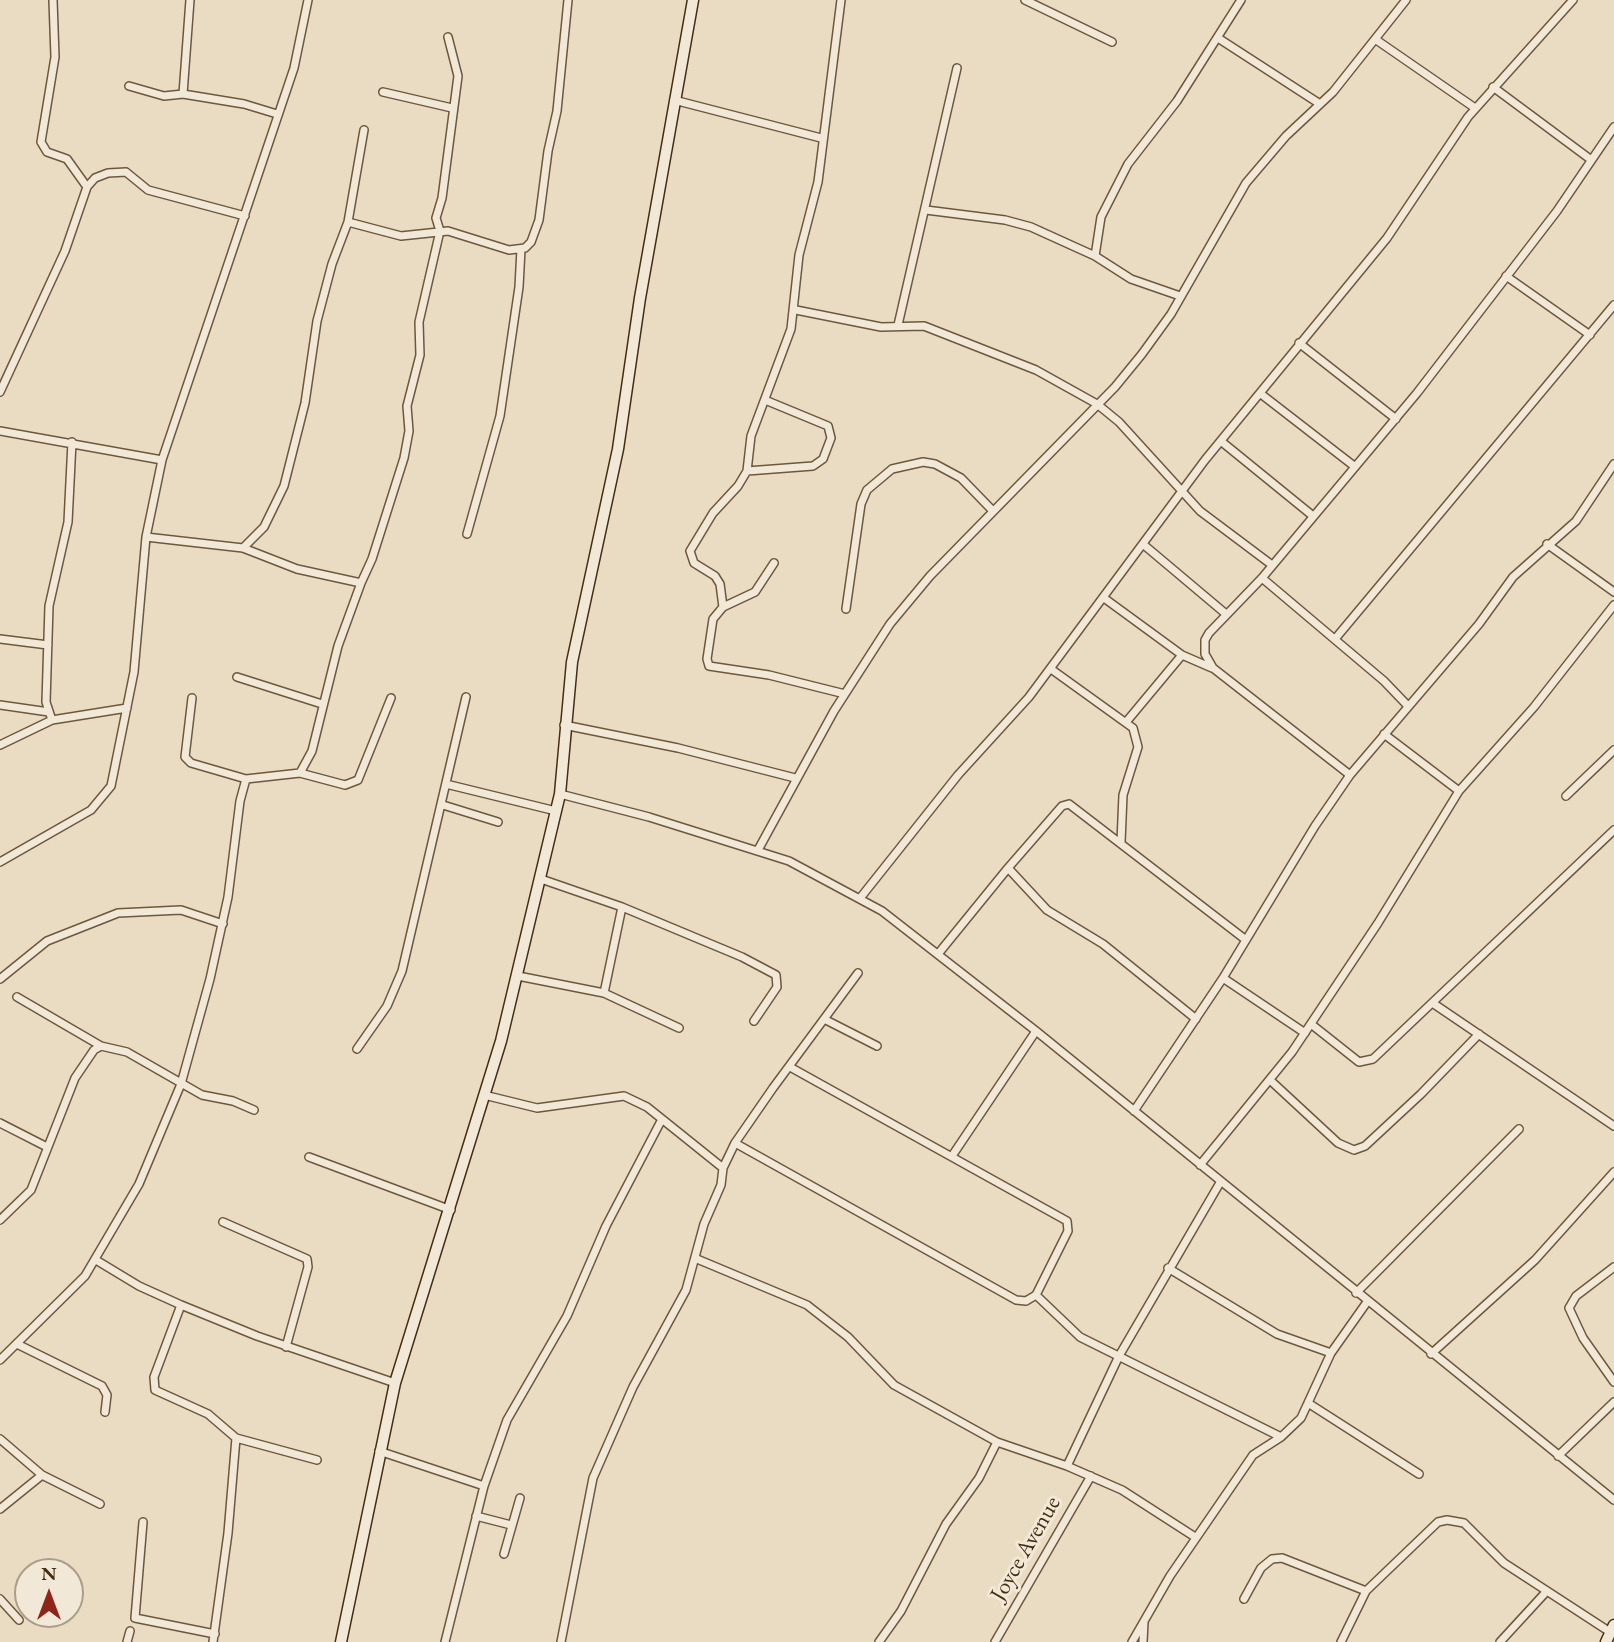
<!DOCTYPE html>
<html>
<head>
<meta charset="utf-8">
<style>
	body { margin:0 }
	#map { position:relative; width:1614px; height:1642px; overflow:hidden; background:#eadbc3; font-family:"EB Garamond",serif }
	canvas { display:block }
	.north { position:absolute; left:14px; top:1558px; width:70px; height:70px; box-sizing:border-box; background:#f1e8d8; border:2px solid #ac9d88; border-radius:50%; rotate:0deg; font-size:19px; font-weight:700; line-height:28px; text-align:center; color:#452d0f }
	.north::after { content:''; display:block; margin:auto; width:24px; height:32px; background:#8f2418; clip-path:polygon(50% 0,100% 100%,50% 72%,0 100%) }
</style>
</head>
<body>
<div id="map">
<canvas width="1614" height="1642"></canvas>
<div class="north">N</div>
</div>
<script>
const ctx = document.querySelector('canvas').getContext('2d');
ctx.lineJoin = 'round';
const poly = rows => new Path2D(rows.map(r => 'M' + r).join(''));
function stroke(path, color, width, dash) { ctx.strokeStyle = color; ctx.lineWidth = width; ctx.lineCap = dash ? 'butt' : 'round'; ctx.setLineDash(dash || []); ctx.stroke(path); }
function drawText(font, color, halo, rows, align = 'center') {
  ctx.font = font + ' "EB Garamond",serif'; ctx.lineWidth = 6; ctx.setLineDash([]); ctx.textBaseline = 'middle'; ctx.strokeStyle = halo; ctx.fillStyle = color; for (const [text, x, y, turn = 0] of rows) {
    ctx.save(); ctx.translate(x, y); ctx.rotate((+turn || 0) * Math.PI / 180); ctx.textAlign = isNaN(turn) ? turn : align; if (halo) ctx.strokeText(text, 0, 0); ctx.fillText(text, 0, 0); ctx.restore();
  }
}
const street = poly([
	[53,0,55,57,41,142,47,152,67,159,87,187],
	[841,0,818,182,799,255,791,329,751,436,747,471,738,486,713,513,690,551,694,563,715,576,720,584,723,607,713,619,707,659,709,666,769,675,845,694],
	[1025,0,1112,42],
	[1218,38,1320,104],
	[1375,39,1475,108],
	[129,86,164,96,183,94,244,104,277,114],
	[1493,87,1590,159],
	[383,92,452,108],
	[183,94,190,0],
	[674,100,821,138],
	[926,210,1005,220,1031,227,1095,256,1131,279,1180,296],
	[348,222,401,236,448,231,509,250,525,248,531,242,539,220,548,151,557,111,568,0],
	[1095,256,1101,217,1128,164,1177,101,1241,0],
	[1506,276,1590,335],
	[796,310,881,327,924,326,1036,370,1097,404,1119,422,1200,511,1272,565],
	[898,325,957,68],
	[1299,343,1396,419],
	[0,392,65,251,87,187,95,178,108,173,126,172,148,190,245,216],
	[1261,394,1354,466],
	[0,431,162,460],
	[1222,442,1313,516],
	[747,471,813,466,823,459,831,438,828,426,765,400],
	[467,534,500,416,519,287,521,249],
	[1547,544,1614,592],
	[1144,545,1226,614],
	[243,548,264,527,284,486,305,403,317,321,332,264,348,222,364,130],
	[1262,578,1384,681,1407,705],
	[361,583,372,559,404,458,409,431,407,406,420,355,419,322,440,231,436,218,442,198,458,76,448,37],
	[1104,598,1182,655,1212,668],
	[723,607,755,592,774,563],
	[846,609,861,504,867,490,892,469,923,462,935,464,961,478,992,510],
	[0,639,48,645],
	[1335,639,1614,305],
	[1051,669,1133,728,1138,747,1123,795,1121,842],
	[237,677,322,704],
	[192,698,185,757,191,763,246,779],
	[0,705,49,712],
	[52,720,46,702,49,606,68,522,72,442],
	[1127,721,1182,655],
	[564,725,678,748,795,778],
	[1384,734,1459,791],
	[0,745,52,720,127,708],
	[300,773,345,785,358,780,391,698],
	[1350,775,1213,668,1205,654,1205,640,1209,633,1262,578,1417,393,1557,211,1614,127],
	[446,784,556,811],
	[560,794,649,817,789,861,882,911,1036,1031,1614,1500],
	[1566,796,1614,750],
	[443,805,498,822],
	[758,850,834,711,890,624,930,576,1115,387,1142,354,1171,314,1246,183,1286,136,1333,92,1406,0],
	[0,862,91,810,111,786,134,672,146,537,162,460,294,68,308,0],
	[1008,868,1062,806,1069,804,1246,940],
	[541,879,622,907,742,957,776,975,777,987,754,1021],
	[861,897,958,775,1029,697,1205,460,1387,238,1468,117,1573,0],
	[938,954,1008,868,1047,910,1103,944,1196,1019],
	[518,976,604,993,679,1028],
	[1223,978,1305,1033],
	[0,979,47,941,118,913,181,910,223,924],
	[604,993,622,907],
	[17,997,101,1046],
	[1434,1004,1614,1126],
	[824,1019,877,1046],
	[1311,1024,1359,1062,1373,1059,1614,830],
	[357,1049,387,1006,402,971,466,697],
	[1270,1080,1338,1143,1354,1150,1365,1146,1421,1094,1479,1034],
	[484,1095,537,1108,624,1096,647,1107,723,1168],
	[1134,1111,1223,978,1315,826,1350,775,1479,624,1513,577,1576,521,1614,464],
	[0,1123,47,1147],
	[735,1143,1016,1300,1026,1301,1036,1295,1068,1231,1067,1221,790,1067],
	[952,1156,1036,1031],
	[309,1157,451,1210],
	[1200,1165,1292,1052,1378,923,1459,791,1534,707,1614,605],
	[0,1220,31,1190,75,1078,94,1050,101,1046,127,1052,202,1095,233,1101,254,1110],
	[223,1222,307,1259,308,1267,286,1347],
	[697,1259,807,1305,848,1337,894,1385,997,1442,1067,1466,1122,1490,1195,1537],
	[96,1260,139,1286,181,1305,257,1336,395,1383],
	[1614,1267,1576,1296,1569,1308,1583,1338,1614,1382],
	[1168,1268,1277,1334,1331,1353],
	[1356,1293,1519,1129],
	[1036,1295,1080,1337,1281,1437],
	[181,1305,154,1377,155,1390,208,1414,236,1438,317,1460],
	[17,1344,102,1386,107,1395,105,1412],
	[1431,1354,1535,1260,1614,1172],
	[0,1360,85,1276,139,1184,181,1084,210,979,228,897,240,801,246,779,300,773,312,751,338,646,361,583,297,569,243,548,146,537],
	[1308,1403,1419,1474],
	[0,1439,42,1475,100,1504],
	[379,1451,484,1486],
	[1558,1456,1614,1402],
	[1067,1466,1119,1356,1221,1181],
	[0,1509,42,1475],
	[476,1516,511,1525],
	[143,1522,135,1618,215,1634],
	[504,1554,520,1498],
	[0,1599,19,1620],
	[1244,1599,1261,1568,1272,1559,1282,1558,1366,1591],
	[127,1642,130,1631],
	[213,1642,228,1533,236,1438],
	[445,1642,484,1486,507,1420,567,1316,606,1226,661,1121],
	[561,1642,593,1478,633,1387,686,1290,704,1224,721,1185,723,1168,735,1143,773,1088,858,973],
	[879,1642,901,1611,946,1524,979,1478,997,1442],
	[995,1642,1091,1476],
	[1132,1642,1170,1576,1253,1455,1281,1437,1301,1418,1331,1353,1367,1302],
	[1143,1642,1144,1622],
	[1341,1642,1366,1591,1438,1522,1447,1520,1464,1523,1504,1563,1610,1632],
	[1500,1642,1546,1592]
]);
const secondary = poly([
	[341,1642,395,1383,501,1041,560,794,572,662,618,449,640,298,693,0],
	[1606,1642,1614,1625]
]);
stroke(street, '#6e583c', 10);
stroke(secondary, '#452d0f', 13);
stroke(street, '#f1e8d8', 7);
stroke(secondary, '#f1e8d8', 10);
drawText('23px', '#452d0f', '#f1e8d8', [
	["Joyce Avenue",1026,1549,-60]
]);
</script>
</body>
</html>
